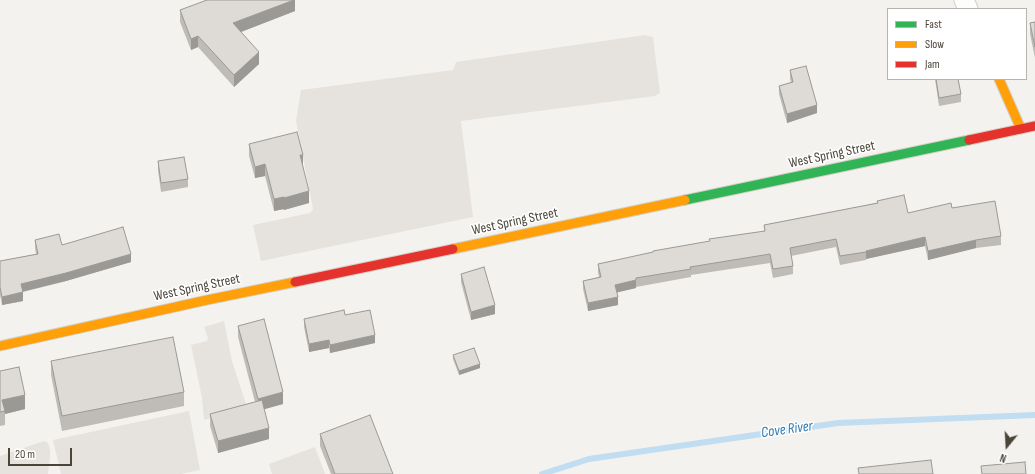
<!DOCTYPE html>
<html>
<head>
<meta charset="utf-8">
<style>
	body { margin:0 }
	#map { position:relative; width:1035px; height:474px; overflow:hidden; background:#f4f2ee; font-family:"Sofia Sans Condensed",sans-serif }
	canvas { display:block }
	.legend { position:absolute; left:887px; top:8px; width:140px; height:72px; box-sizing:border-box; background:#fff; border:1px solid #b7b4b0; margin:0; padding:5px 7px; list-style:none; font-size:12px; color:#4b4439 }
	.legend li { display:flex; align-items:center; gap:8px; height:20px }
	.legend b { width:20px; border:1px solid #b7b4b0 }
	.north { position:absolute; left:987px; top:426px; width:40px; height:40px; -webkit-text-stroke:3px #fff; paint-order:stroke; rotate:198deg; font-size:11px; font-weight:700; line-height:16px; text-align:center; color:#4b4439 }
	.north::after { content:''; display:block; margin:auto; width:14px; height:18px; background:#4b4439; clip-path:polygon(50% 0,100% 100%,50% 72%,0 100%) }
	.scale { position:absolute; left:8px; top:448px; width:64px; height:18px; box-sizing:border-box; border:2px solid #4b4439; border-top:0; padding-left:5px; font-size:12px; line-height:14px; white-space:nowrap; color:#4b4439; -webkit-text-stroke:3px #fff; paint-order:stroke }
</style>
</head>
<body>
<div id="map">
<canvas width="1035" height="474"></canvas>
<ul class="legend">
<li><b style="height:5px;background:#30b455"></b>Fast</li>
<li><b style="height:5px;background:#ff9f0a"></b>Slow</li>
<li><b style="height:5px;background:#e5322d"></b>Jam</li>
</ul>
<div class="north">N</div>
<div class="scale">20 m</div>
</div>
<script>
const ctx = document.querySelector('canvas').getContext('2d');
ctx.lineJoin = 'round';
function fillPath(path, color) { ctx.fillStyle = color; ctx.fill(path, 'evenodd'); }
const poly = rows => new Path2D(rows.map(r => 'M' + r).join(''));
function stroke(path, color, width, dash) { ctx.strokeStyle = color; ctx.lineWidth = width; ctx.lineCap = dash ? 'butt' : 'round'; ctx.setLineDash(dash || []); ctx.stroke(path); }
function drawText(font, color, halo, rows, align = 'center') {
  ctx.font = font + ' "Sofia Sans Condensed",sans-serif'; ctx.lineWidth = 3; ctx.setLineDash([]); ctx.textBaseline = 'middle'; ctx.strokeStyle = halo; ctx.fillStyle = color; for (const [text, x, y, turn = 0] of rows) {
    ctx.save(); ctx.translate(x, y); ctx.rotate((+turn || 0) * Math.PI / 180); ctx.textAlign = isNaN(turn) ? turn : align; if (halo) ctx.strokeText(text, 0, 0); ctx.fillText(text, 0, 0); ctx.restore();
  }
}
fillPath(poly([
	[645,35,653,37,660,93,655,96,461,121,473,217,261,261,253,225,310,213,313,209,296,121,301,90,453,70,456,62],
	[224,321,232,361,247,407,204,420,202,398,191,345,207,341,208,338,204,327],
	[189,411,200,470,181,474,61,474,53,440],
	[44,441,48,443,50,449,50,458,48,474,0,474,0,456],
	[315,447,325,474,272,474,269,464]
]), '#e6e3df');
stroke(poly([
	[542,474,589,459,838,423,1035,415]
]), '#c0ddf1', 6);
const street = poly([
	[964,0,968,9]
]);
const fast = poly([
	[685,200,969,140]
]);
const slow = poly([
	[999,79,1021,129],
	[453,249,685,200],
	[0,346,207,300,295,282]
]);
const jam = poly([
	[969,140,1035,126],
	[295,282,453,249]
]);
stroke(street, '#d2d0cb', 21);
stroke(fast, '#d3cfc5', 11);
stroke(slow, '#d3cfc5', 11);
stroke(jam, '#d3cfc5', 11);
stroke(street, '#fdfdfc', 19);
stroke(fast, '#30b455', 9);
stroke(slow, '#ff9f0a', 9);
stroke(jam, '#e5322d', 9);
fillPath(poly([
	[295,0,295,11,241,32,259,64,234,87,198,47,191,50,180,22,180,10],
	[1035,22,1035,58,1030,34,1030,23],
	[790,70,817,113,787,123,779,94,779,86,791,82,790,79],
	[935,79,958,79,961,94,961,102,939,106],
	[249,144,303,166,309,203,284,210,284,209,274,211,265,176,255,178,249,156],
	[158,161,188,179,188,187,161,192,158,170],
	[877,201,908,213,952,208,1001,236,1001,245,976,248,928,260,925,246,866,259,866,260,840,265,836,247,791,256,793,266,793,274,773,278,770,263,691,275,691,277,636,287,636,288,617,292,618,305,588,311,583,289,583,281,599,277,598,273,598,264,764,231,764,225,877,203],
	[35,240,62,245,131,262,66,281,23,292,23,301,2,305,0,295,0,261,36,254,35,248],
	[461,274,495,314,471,320,461,282],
	[345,315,375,343,330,353,329,348,309,352,304,327,304,319],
	[238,326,283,404,264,409,269,439,218,453,210,426,210,414,255,402,238,337],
	[453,355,480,368,459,375,453,359],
	[51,361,184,392,184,406,62,431,51,375],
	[0,371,25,409,5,414,5,425,0,426],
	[320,434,393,474,331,474,320,446]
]), '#bfbcb8');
fillPath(poly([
	[294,0,295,0,295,11,233,35,233,23],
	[198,36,198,47,191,50,191,39],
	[259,52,259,64,234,87,234,75],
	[817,105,817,113,787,123,787,114],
	[300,155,303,155,303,166],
	[265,164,265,176,255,178,255,167],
	[309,191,309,203,284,210,284,198],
	[284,197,284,209,274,211,274,199],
	[925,237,925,246,866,259,866,251],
	[976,240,976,248,928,260,928,251],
	[131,254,131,262,66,281,21,292,21,284],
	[636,280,636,288,615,293,615,285],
	[23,292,23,301,2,305,2,297],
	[618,297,618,305,588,311,588,303],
	[495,305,495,314,471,320,471,312],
	[375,335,375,343,330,353,330,345],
	[329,340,329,348,309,352,309,344],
	[480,364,480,368,459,375,459,371],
	[283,392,283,404,258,411,258,399],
	[25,395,25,409,5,414,2,400],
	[269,428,269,439,218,453,218,441]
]), '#9b9996');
const building = poly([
	[207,0,294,0,233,23,259,52,234,75,198,36,191,39,180,10,207,0],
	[1035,22,1035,47,1030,23,1035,22],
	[806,66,817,105,787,114,779,86,793,82,790,70,806,66],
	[936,79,958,79,961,94,939,98,936,79],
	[297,132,303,155,300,155,309,191,284,198,284,197,274,199,265,164,255,167,249,144,297,132],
	[184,157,188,179,161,183,158,161,184,157],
	[904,195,908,213,951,203,952,208,995,201,1001,236,976,240,928,251,925,237,866,251,866,252,840,256,836,239,790,248,793,266,773,269,770,254,690,267,691,269,636,278,636,280,615,285,618,297,588,303,583,281,601,277,598,264,653,252,653,251,710,241,709,239,765,231,764,225,878,203,877,201,904,195],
	[123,227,131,254,66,273,21,284,23,292,2,297,0,287,0,261,38,254,35,240,59,234,62,245,123,227],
	[484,267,495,305,471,312,461,274,484,267],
	[344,310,345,315,370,310,375,335,330,345,329,340,309,344,304,319,344,310],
	[264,319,283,392,258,399,238,326,264,319],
	[173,337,184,392,62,416,51,361,173,337],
	[474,348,480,364,459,371,453,355,474,348],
	[19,367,25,395,2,400,5,411,0,412,0,371,19,367],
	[262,400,269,428,218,441,210,414,262,400],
	[370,415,393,474,335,474,320,434,370,415],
	[931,460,933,474,859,474,858,468,931,460],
	[1025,462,1026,474,982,474,981,466,1025,462]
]);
fillPath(building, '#dedbd6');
stroke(building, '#9b9996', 1);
drawText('14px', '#4b4439', '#fff', [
	["West Spring Street",832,155,-12],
	["West Spring Street",515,222,-12],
	["West Spring Street",197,288,-12]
]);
drawText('italic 15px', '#2e7ab2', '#fff', [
	["Cove River",787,430,-8]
]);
</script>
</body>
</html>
